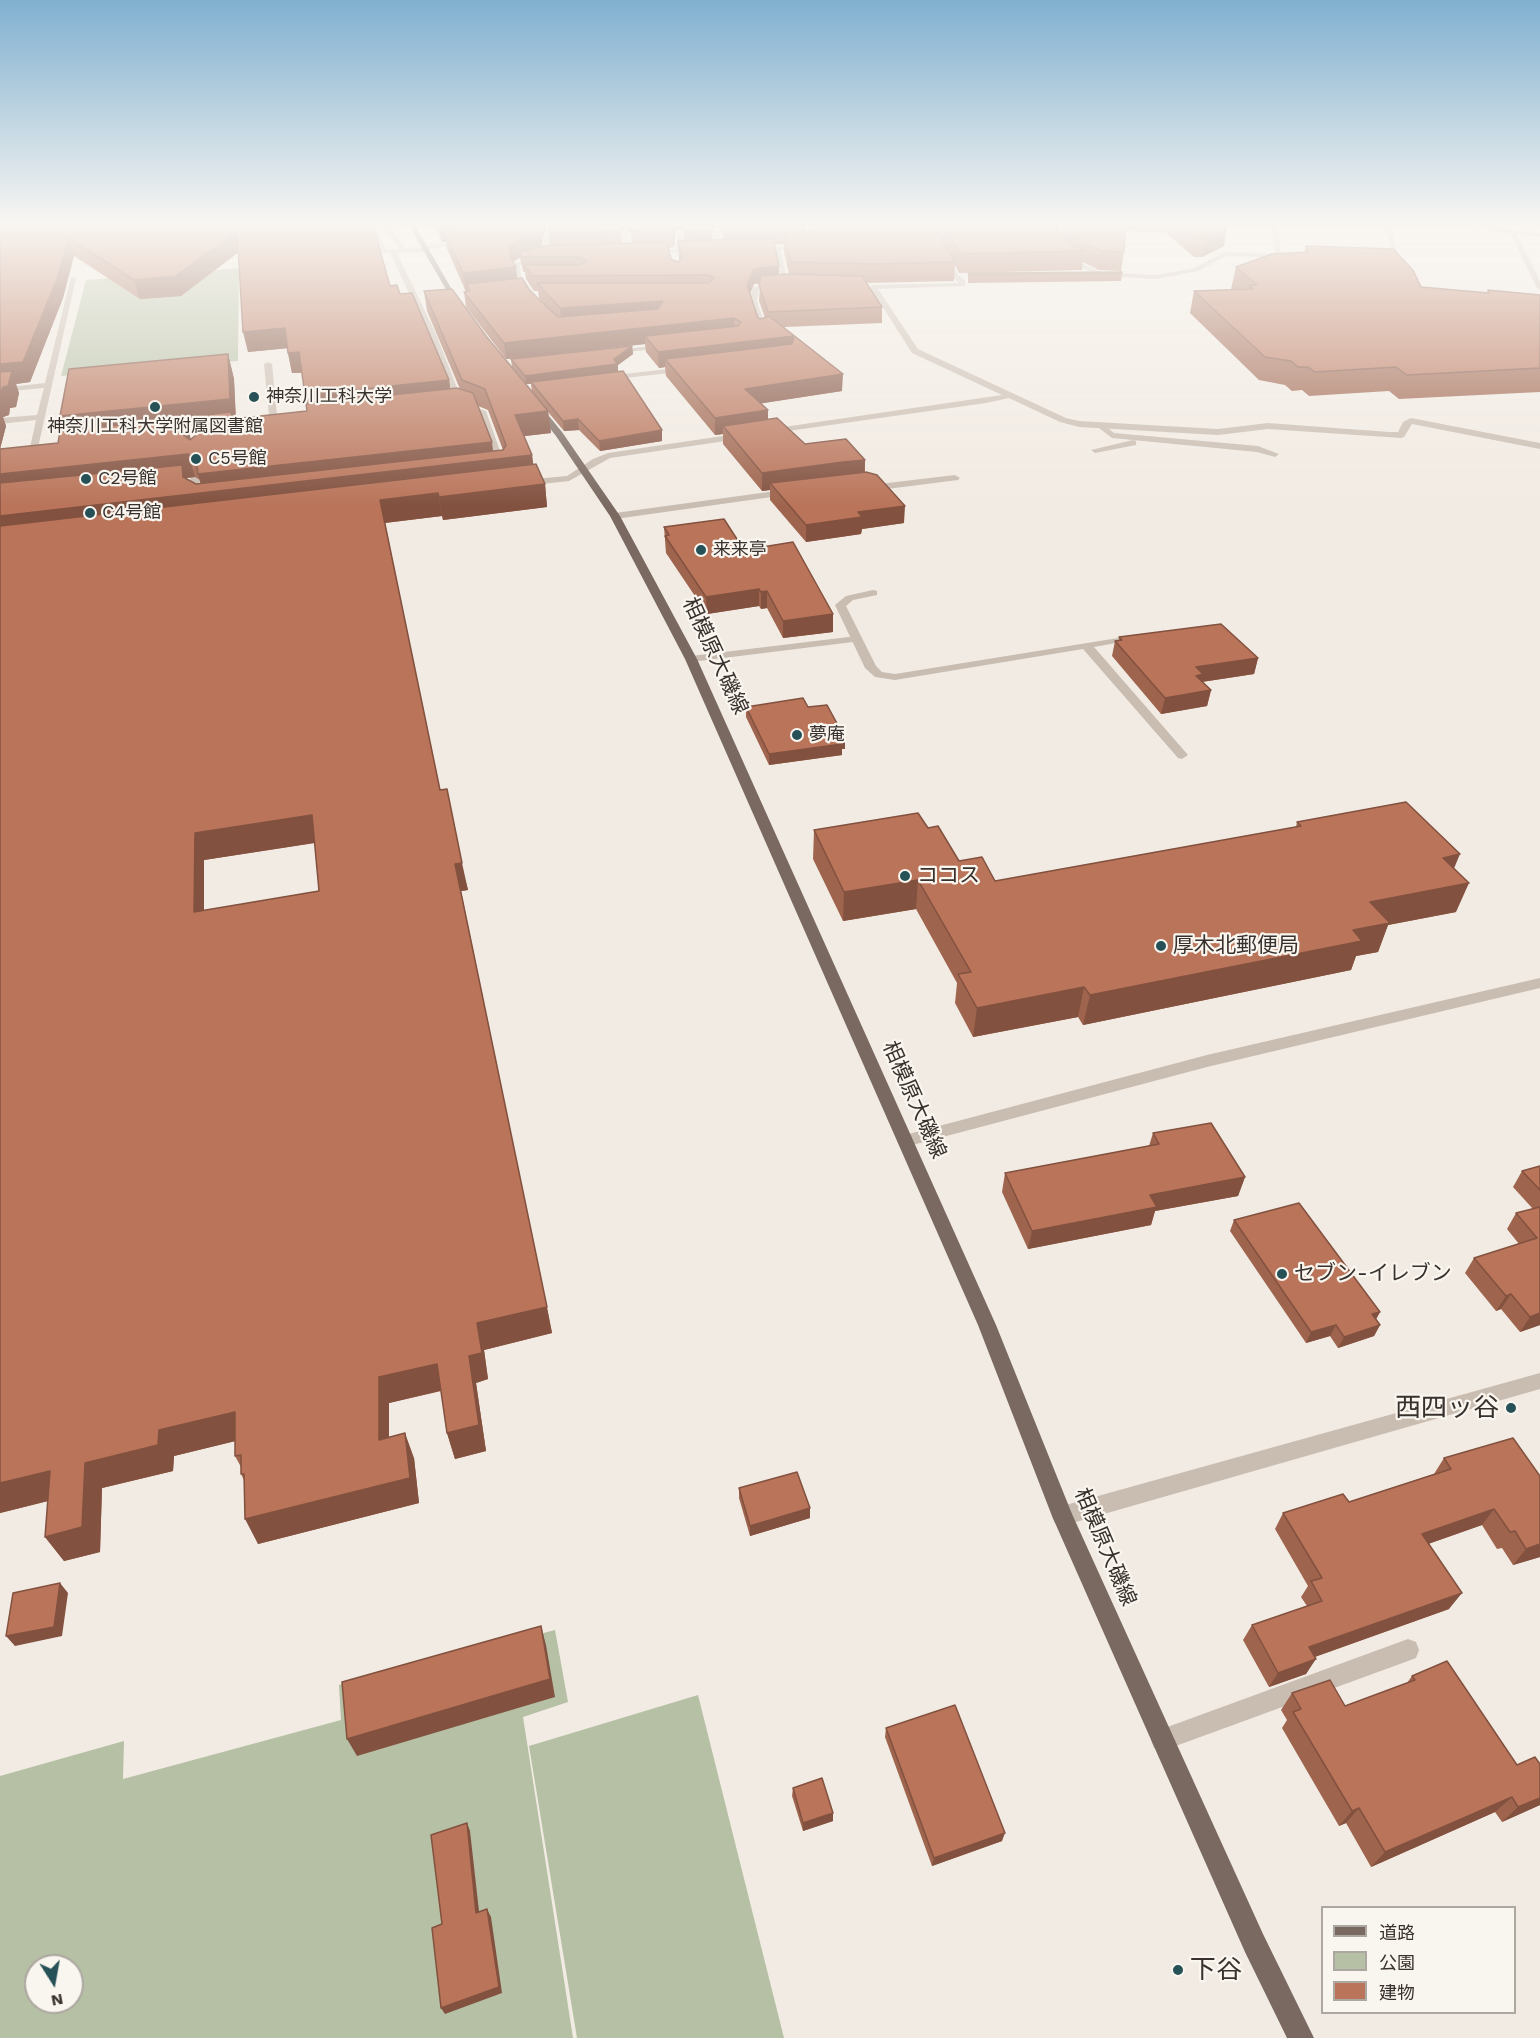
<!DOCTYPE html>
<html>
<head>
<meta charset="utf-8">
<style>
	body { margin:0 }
	#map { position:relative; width:1540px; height:2038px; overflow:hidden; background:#f2ebe3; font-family:"Work Sans","Noto Sans JP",sans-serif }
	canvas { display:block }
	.legend { position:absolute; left:1321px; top:1906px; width:195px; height:108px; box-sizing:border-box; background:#f9f5ef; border:2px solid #aca7a1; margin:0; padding:8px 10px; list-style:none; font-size:18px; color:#39312d }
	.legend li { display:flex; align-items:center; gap:12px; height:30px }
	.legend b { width:30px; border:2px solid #aca7a1 }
	.north { position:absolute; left:24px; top:1954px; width:60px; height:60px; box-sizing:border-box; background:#f9f5ef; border:2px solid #aca7a1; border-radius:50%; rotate:169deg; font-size:16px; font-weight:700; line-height:24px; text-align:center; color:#39312d }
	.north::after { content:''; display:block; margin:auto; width:21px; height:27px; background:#265156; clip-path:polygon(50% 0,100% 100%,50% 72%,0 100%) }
</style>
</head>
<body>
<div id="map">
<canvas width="1540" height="2038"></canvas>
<ul class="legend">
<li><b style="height:8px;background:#796960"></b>道路</li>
<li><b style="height:16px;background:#b5c0a4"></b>公園</li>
<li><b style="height:16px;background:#b9745a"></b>建物</li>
</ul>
<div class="north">N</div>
</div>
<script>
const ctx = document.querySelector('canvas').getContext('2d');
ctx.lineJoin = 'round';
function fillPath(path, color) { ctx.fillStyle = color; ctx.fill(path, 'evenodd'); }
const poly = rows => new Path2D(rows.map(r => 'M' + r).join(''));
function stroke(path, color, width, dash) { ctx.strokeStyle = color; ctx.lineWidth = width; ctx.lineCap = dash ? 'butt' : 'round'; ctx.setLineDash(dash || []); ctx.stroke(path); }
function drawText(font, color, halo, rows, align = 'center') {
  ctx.font = font + ' "Work Sans","Noto Sans JP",sans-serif'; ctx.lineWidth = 4.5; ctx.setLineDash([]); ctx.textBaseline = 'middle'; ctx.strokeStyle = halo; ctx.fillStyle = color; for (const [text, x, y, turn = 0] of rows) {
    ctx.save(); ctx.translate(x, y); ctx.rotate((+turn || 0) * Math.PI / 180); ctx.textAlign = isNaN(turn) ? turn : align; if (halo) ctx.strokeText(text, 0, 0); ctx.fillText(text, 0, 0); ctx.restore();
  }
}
fillPath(poly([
	[239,268,238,361,61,376,86,280],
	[555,1630,568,1702,523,1717,573,2038,0,2038,0,1776,124,1741,123,1779,341,1720,339,1685],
	[36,1966,72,1966,72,2002,36,2002],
	[698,1695,784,2038,577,2038,529,1746]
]), '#b5c0a4');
fillPath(poly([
	[367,222,373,222,386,249,399,249,380,222,386,222,406,249,464,241,467,243,427,249,425,252,397,253,436,334,463,403,486,411,506,468,505,470,498,468,478,413,456,405,428,334,390,253,382,252,367,222],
	[717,230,720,232,721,251,716,250,714,234,683,235,682,250,679,252,676,250,678,232,717,230],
	[625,231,628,233,631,252,628,254,625,252,622,233,625,231],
	[71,277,76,278,37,452,33,455,29,452,36,420,0,424,0,418,37,415,44,388,0,392,0,388,45,383,71,277],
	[268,362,272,364,278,425,274,428,270,425,264,364,268,362],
	[685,367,688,367,688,371,607,380,603,378,607,376,685,367],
	[1102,423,1114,433,1258,446,1279,454,1275,457,1257,452,1112,438,1099,428,1099,424,1102,423],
	[1133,440,1136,441,1136,445,1095,453,1091,450,1133,440],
	[196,457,200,460,200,482,195,485,190,482,192,460,196,457],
	[955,475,960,478,958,480,879,490,862,484,867,481,879,484,955,475],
	[790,489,795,492,793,494,615,519,610,516,615,513,790,489],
	[873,590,877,591,877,595,853,600,846,606,876,666,882,672,895,674,1143,634,1143,638,1094,647,1188,755,1182,759,1178,758,1083,649,895,680,875,677,865,668,835,605,846,596,873,590],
	[1408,1639,1416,1642,1419,1650,1416,1658,1408,1661,1162,1751,1154,1748,1151,1740,1154,1732,1162,1729,1408,1639]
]), '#c9bcb0');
fillPath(poly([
	[547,222,553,222,548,256,545,258,542,256,547,222],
	[808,222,814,222,813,248,781,250,788,286,759,289,757,301,767,331,760,333,749,301,753,287,782,283,775,250,752,249,808,245,808,222],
	[1063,222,1069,222,1059,240,1062,246,1078,262,1102,272,1156,275,1194,268,1225,252,1275,254,1271,222,1277,222,1281,254,1293,256,1290,258,1226,256,1198,271,1156,279,1100,276,1074,264,1056,247,1053,240,1063,222],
	[1383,222,1389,222,1402,268,1397,267,1383,222],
	[1471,222,1480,222,1491,227,1540,233,1540,237,1517,234,1540,281,1540,290,1537,288,1510,233,1488,230,1471,222],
	[698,248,700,251,650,253,647,251,698,248],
	[537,256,542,257,520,265,521,276,536,295,532,297,515,276,513,264,537,256],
	[946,256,959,276,965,280,965,286,878,289,918,349,1066,418,1079,421,1218,429,1268,423,1389,432,1398,432,1403,422,1411,418,1540,443,1540,449,1412,424,1404,437,1401,438,1268,429,1218,435,1079,427,1060,422,1009,398,986,403,767,434,766,432,770,429,1002,395,912,353,870,287,873,285,959,283,953,277,943,258,946,256],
	[666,344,669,344,669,348,613,353,609,351,666,344],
	[743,433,747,436,746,438,610,458,569,481,523,486,518,483,523,480,567,476,593,459,608,453,743,433],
	[857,636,862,639,861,641,691,662,685,659,691,656,857,636],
	[1540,978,1540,988,1207,1067,905,1147,899,1145,897,1141,899,1137,905,1135,1207,1055,1540,978]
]), '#c9bcb0');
fillPath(poly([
	[1540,1373,1540,1389,1062,1526,1055,1523,1052,1516,1055,1509,1062,1506,1540,1373]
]), '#c9bcb0');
fillPath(poly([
	[407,222,413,222,462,307,455,305,407,222],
	[534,405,540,405,562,432,620,516,697,659,996,1325,1072,1514,1263,1934,1314,2038,1287,2038,1245,1952,1052,1516,978,1325,685,659,610,516,556,436,533,407,534,405]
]), '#796960');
fillPath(poly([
	[0,222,370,222,390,286,400,294,449,380,450,389,460,389,427,311,424,291,486,336,532,392,531,384,526,384,512,367,511,359,506,359,466,307,464,292,466,292,447,249,446,242,442,242,434,222,547,222,541,246,550,246,549,234,551,222,806,222,806,232,815,231,816,222,1062,222,1057,231,1062,235,1064,222,1226,222,1224,246,1202,257,1194,257,1165,232,1125,231,1124,252,1121,271,1099,270,1083,262,1082,270,959,273,955,265,954,281,866,283,882,307,882,323,784,327,842,391,761,403,768,410,768,420,805,444,865,460,865,472,904,523,862,529,861,534,806,542,770,500,770,490,762,491,723,444,723,434,715,435,666,376,665,367,659,368,646,352,645,344,512,359,632,346,633,354,618,365,618,372,662,430,662,441,600,451,579,430,564,431,548,412,551,433,524,436,532,455,533,464,545,484,547,507,443,520,442,516,385,523,440,790,468,890,461,891,552,1333,484,1350,488,1379,476,1383,486,1451,455,1459,447,1433,441,1391,389,1403,389,1437,414,1458,419,1503,258,1544,244,1480,241,1474,241,1467,235,1456,235,1441,174,1456,173,1471,102,1488,100,1552,64,1561,45,1537,48,1501,0,1513],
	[712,228,717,228,722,232,723,240,713,240],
	[624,229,630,233,632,243,622,243,621,232],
	[676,230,684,230,684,241,678,241,679,260,678,262,671,259,669,248,674,247],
	[774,244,784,244,784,252,789,274,779,275,779,266],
	[239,252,248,352,287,348,292,373,302,373,307,404,307,411,236,419,234,379,228,354,65,430,58,443,0,449,6,426,3,417,9,415,10,408,16,407,19,393,16,384,30,382,63,298,74,256,140,299,181,296],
	[520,257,523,272,525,272,526,279,534,291,538,291,539,298,545,306,517,279,513,262],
	[760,283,759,301,765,318,761,319,758,318,750,294,754,284],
	[478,406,488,410,503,450,493,451],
	[196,429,196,435,191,439,188,430],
	[195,477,200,480,201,484,196,484,186,478],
	[315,843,319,891,204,911,204,860],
	[1306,246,1421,287,1487,293,1488,290,1540,295,1540,392,1399,399,1389,391,1309,396,1302,390,1292,391,1285,385,1259,380,1190,313,1194,291,1232,290,1231,289,1236,267,1304,253],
	[1122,272,1121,281,968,283,968,273],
	[664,527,744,550,833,614,833,632,783,638,767,608,761,609,759,606,707,614,666,553],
	[1119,637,1258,658,1254,674,1202,682,1211,690,1207,706,1161,714,1112,656,1115,641,1119,640],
	[746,707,808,707,845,749,842,749,842,755,769,765,746,717],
	[1297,822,1454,868,1456,912,1388,925,1378,952,1356,956,1351,970,1083,1025,1078,1017,973,1037,955,1003,957,983,916,909,843,921,813,859,814,830,928,828,959,861,995,881,1296,827],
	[1153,1133,1245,1177,1238,1196,1155,1211,1151,1225,1028,1249,1002,1192,1005,1173,1149,1146],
	[1540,1166,1540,1325,1520,1332,1501,1309,1496,1311,1465,1273,1474,1258,1519,1244,1507,1229,1516,1213,1533,1209,1513,1187,1522,1171],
	[1234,1220,1380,1312,1376,1319,1380,1325,1374,1336,1338,1348,1330,1336,1306,1343,1230,1231],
	[1444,1458,1540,1557,1513,1565,1502,1548,1497,1549,1482,1525,1428,1544,1449,1609,1315,1657,1306,1674,1269,1687,1243,1640,1252,1625,1307,1606,1301,1597,1308,1586,1275,1529,1283,1513,1349,1502,1434,1474],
	[739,1488,810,1518,750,1536,739,1498],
	[1412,1676,1517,1765,1540,1764,1540,1805,1502,1822,1495,1812,1371,1867,1346,1823,1339,1826,1282,1728,1287,1720,1281,1710,1292,1693,1345,1706,1407,1683],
	[886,1728,1002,1841,932,1866,885,1737],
	[793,1788,833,1821,803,1831,792,1796]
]), '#9f644d');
fillPath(poly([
	[458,222,501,222,503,235,444,231,446,242,442,242,439,224],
	[541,222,547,222,540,253,521,257,511,264,509,246],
	[619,222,623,222,624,229,621,232],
	[674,222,717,222,717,228,676,230,674,247,673,229],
	[1054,222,1062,222,1051,241],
	[1227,228,1224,246,1202,257,1206,238],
	[237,231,242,249,181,296,140,299,134,280],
	[69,238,74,256,63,298,30,382,16,384,19,393,16,407,10,408,9,415,3,417,6,426,0,449,0,364],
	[779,266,779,281,754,284,747,300,747,285,754,269],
	[516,267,518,286,467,284,468,292,466,292,463,273],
	[663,301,663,316,562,324,560,308],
	[734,318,735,334,645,336,645,344,506,359,504,343],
	[285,328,290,348,248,352,243,332],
	[794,336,794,352,665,359,665,367,659,368,658,352],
	[632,346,633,354,618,365,618,373,526,384,525,376,614,359],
	[299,352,303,372,292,373,288,353],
	[228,354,234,379,236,424,188,430,191,440,190,457,183,435,69,442,60,416],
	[843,374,842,391,745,406,745,389],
	[449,380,452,401,310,416,305,395],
	[768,410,768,427,723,426,723,434,715,435,715,418],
	[548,411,551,433,517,437,515,415],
	[578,419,579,430,564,431,563,421],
	[662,430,662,441,600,451,599,441],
	[492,442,494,459,532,455,535,478,0,541,0,474,188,454,195,477,186,478,189,488,203,493,198,474],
	[865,460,864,478,770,483,770,490,762,491,762,473,843,462],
	[545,484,547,507,443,520,439,497],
	[438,493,442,516,384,523,380,500],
	[905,506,904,523,862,529,861,534,806,542,806,525,858,512],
	[759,589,759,606,707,614,706,597],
	[767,591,767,608,761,609,761,592],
	[833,614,833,632,783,638,783,621],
	[1258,658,1254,674,1201,682,1199,691,1196,667],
	[1211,690,1207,706,1161,714,1165,698],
	[845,738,845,749,842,749,842,755,769,765,769,754],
	[312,815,320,842,204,860,204,940,194,912,195,833],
	[1460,854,1448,883,1443,858],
	[462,863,468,890,461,891,455,864],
	[918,880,916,909,843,921,844,892],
	[1469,883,1456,912,1388,925,1378,952,1356,956,1351,970,1083,1025,1090,995,1353,930,1370,902],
	[1084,987,1078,1017,973,1037,977,1008],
	[1245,1177,1238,1196,1155,1211,1151,1225,1028,1249,1032,1231,1150,1195],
	[1511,1294,1501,1309,1496,1311,1506,1296],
	[547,1307,552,1333,484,1350,488,1379,476,1383,486,1451,455,1459,447,1433,477,1323],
	[1380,1312,1374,1323,1372,1314],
	[1540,1313,1540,1325,1520,1332,1530,1317],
	[1336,1325,1330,1336,1306,1343,1311,1332],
	[1380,1325,1374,1336,1338,1348,1344,1337],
	[437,1364,444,1390,389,1403,389,1465,379,1440,379,1377],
	[235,1412,248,1438,174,1456,173,1471,102,1488,100,1552,64,1561,45,1537,85,1463,159,1430],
	[405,1433,414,1458,419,1503,258,1544,245,1519],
	[50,1471,68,1496,0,1513,0,1483],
	[810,1508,810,1518,750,1536,750,1526],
	[1494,1509,1482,1525,1411,1550,1422,1534],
	[1540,1544,1540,1557,1513,1565,1526,1549],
	[60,1583,68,1593,62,1636,15,1646,6,1636],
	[1462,1593,1449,1609,1300,1662,1309,1647],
	[541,1626,546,1645,555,1697,357,1756,347,1739],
	[1316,1659,1306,1674,1269,1687,1278,1673],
	[1512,1797,1495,1812,1371,1867,1385,1852],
	[1540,1798,1540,1805,1502,1822,1518,1807],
	[1359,1808,1346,1823,1339,1826,1352,1811],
	[833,1813,833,1821,803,1831,803,1823],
	[467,1823,470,1831,480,1920,476,1913],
	[1005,1833,1002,1841,932,1866,934,1858],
	[487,1909,491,1917,502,1993,445,2014,441,2008]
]), '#82513f');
const building = poly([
	[0,222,370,222,374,229,390,286,397,285,400,294,412,293,449,380,305,395,299,352,288,353,285,328,243,332,237,231,176,276,134,280,69,238,57,279,23,362,0,364,0,222],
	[438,222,458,222,439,224,438,222],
	[504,222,541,222,538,235,519,239,509,246,511,258,516,267,463,273,444,231,504,223,504,222],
	[551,222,620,222,621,231,549,234,551,222],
	[630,222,674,222,673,229,632,231,630,222],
	[712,222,713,231,684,232,685,223,712,222],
	[722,222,806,222,806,225,723,228,722,222],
	[816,222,931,222,955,262,874,264,791,262,784,234,815,231,816,222],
	[943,222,1054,222,1053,223,1057,231,1075,247,1085,251,961,254,943,222],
	[1064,222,1126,222,1124,252,1102,251,1082,242,1066,227,1064,222],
	[1177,222,1226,222,1227,228,1206,238,1197,238,1177,222],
	[773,238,779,266,754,269,747,285,758,318,761,319,769,316,843,374,745,389,768,410,715,418,665,359,792,344,794,336,658,352,645,336,738,326,741,322,734,318,504,343,464,292,470,291,467,284,522,278,529,290,558,317,658,309,663,301,560,308,537,283,709,283,714,278,709,275,532,276,524,265,581,265,586,261,581,257,521,257,520,252,544,246,667,242,671,259,678,262,682,258,678,241,773,238],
	[1306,246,1393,249,1413,270,1421,287,1489,293,1488,290,1540,295,1540,368,1407,375,1396,367,1315,372,1308,367,1298,367,1291,361,1265,357,1194,291,1253,289,1249,285,1257,285,1236,267,1272,254,1308,252,1306,246],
	[1122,272,1122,273,969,275,968,273,1122,272],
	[786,274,862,276,882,307,768,312,759,285,761,276,786,274],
	[452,289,486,336,548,411,515,415,532,455,0,516,0,483,182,465,183,477,196,484,503,450,506,445,485,389,462,380,424,291,452,289],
	[632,346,614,359,617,364,525,376,511,359,632,346],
	[228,354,230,399,60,416,69,369,228,354],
	[12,371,8,386,3,387,0,394,0,372,12,371],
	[623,371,662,430,599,441,578,419,563,421,531,382,623,371],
	[457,388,473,393,492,442,198,474,196,459,188,454,0,474,0,449,58,443,60,431,184,418,183,435,190,440,196,435,197,416,231,412,232,419,307,411,306,404,457,388],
	[777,418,805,444,846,439,865,460,843,462,762,473,723,426,777,418],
	[536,464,545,484,439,497,438,493,380,500,440,790,447,789,462,863,455,864,547,1307,477,1323,482,1353,469,1356,479,1425,447,1433,437,1364,379,1377,379,1440,405,1433,410,1478,245,1519,244,1474,241,1474,241,1455,235,1456,235,1412,159,1430,158,1445,85,1463,82,1527,45,1537,50,1471,0,1483,0,526,536,464],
	[312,815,319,891,194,912,195,833,312,815],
	[866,472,877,475,905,506,858,512,862,517,806,525,770,483,866,472],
	[724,519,744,550,793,542,833,614,783,621,767,591,761,592,759,589,706,597,665,536,669,535,664,527,724,519],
	[1221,624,1258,658,1196,667,1203,674,1196,676,1211,690,1165,698,1115,641,1122,640,1119,637,1221,624],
	[803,698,808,707,827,705,845,738,840,739,842,744,769,754,746,707,803,698],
	[1406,802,1460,854,1443,858,1469,883,1370,902,1390,923,1353,930,1362,941,1090,995,1084,987,977,1008,958,974,971,972,918,880,844,892,814,830,918,813,928,828,938,826,959,861,982,857,995,881,1301,826,1297,822,1406,802],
	[1211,1123,1245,1177,1150,1195,1157,1207,1032,1231,1005,1173,1159,1144,1153,1133,1211,1123],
	[1540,1166,1540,1190,1522,1171,1540,1166],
	[1299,1203,1380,1312,1372,1314,1380,1325,1344,1337,1336,1325,1311,1332,1234,1220,1299,1203],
	[1540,1207,1540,1313,1530,1317,1511,1294,1506,1296,1474,1258,1537,1238,1516,1213,1540,1207],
	[1513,1438,1540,1476,1540,1544,1526,1549,1515,1531,1510,1532,1494,1509,1422,1534,1462,1593,1309,1647,1316,1659,1278,1673,1252,1625,1322,1601,1311,1581,1322,1578,1283,1513,1343,1494,1349,1502,1451,1469,1444,1458,1513,1438],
	[797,1472,810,1508,750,1526,739,1488,797,1472],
	[60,1583,54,1627,6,1636,13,1593,60,1583],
	[541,1626,550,1679,347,1739,342,1682,541,1626],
	[1447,1661,1517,1765,1535,1757,1540,1764,1540,1798,1518,1807,1512,1797,1385,1852,1359,1808,1352,1811,1293,1712,1301,1709,1292,1693,1330,1680,1345,1706,1415,1680,1412,1676,1447,1661],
	[955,1705,1005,1833,934,1858,886,1728,955,1705],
	[822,1778,833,1813,803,1823,793,1788,822,1778],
	[467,1823,476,1913,487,1909,499,1987,441,2008,432,1928,442,1924,431,1835,467,1823]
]);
fillPath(building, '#b9745a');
stroke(building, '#82513f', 1.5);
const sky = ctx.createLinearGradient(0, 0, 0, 507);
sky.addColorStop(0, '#80b0d0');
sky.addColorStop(0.44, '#f9f6f2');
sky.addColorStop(1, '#f9f6f200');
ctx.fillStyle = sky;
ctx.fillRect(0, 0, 1540, 507);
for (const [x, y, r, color] of [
	[254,397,6,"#265156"],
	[155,407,6,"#265156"],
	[196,459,6,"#265156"],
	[86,479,6,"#265156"],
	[90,513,6,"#265156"],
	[701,550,6,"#265156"],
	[797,735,6,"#265156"],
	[905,876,6,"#265156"],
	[1161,946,6,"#265156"],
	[1282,1274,6,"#265156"],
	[1511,1408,6,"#265156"],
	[1178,1970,6,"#265156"]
]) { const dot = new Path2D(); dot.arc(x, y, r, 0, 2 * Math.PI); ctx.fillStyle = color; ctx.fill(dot); stroke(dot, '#f9f5ef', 2); }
drawText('18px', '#39312d', '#f9f5ef', [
	["神奈川工科大学",266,397],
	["神奈川工科大学附属図書館",155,427,"center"],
	["C5号館",208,459],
	["C2号館",98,479],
	["C4号館",102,513],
	["来来亭",713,550],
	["夢庵",809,735]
], 'left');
drawText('21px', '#39312d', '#f9f5ef', [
	["相模原大磯線",715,656,65],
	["相模原大磯線",914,1100,66],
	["相模原大磯線",1105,1547,67]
]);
drawText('21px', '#39312d', '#f9f5ef', [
	["ココス",917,876],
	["厚木北郵便局",1173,946],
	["セブン-イレブン",1294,1274]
], 'left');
drawText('26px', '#39312d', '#f9f5ef', [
	["西四ッ谷",1499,1408],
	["下谷",1190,1970,"left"]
], 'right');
</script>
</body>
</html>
